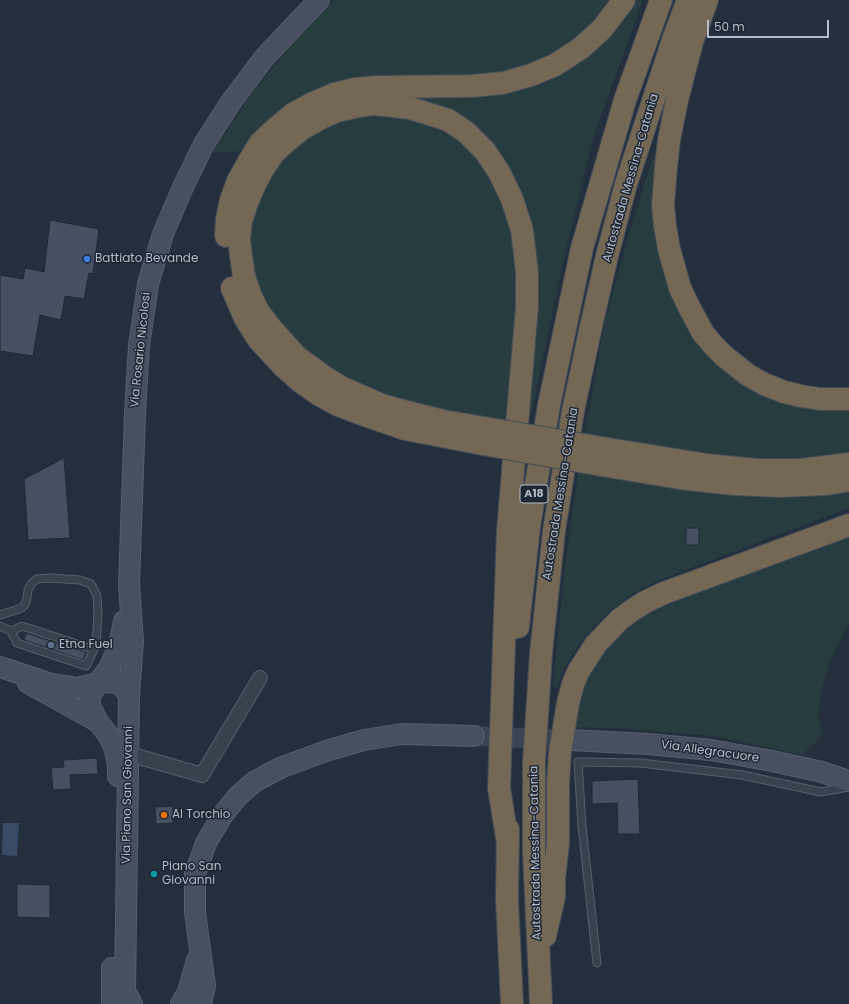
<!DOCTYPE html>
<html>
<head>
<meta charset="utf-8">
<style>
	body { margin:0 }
	#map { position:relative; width:849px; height:1004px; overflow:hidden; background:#242f3e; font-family:Poppins,sans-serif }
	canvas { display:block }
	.scale { position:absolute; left:707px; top:20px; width:122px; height:18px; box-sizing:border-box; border:2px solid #b4bcc9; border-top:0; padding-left:5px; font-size:12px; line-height:14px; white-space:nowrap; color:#b4bcc9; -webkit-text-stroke:3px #1d2633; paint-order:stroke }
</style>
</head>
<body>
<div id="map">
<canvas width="849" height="1004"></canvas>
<div class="scale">50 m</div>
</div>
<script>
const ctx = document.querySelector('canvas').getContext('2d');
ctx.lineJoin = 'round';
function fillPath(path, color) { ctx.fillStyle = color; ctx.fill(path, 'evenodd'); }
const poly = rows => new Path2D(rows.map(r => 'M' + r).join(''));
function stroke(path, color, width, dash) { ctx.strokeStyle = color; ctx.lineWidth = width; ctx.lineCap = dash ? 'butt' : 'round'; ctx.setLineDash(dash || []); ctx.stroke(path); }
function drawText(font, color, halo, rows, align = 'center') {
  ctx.font = font + ' Poppins,sans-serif'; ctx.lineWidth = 3; ctx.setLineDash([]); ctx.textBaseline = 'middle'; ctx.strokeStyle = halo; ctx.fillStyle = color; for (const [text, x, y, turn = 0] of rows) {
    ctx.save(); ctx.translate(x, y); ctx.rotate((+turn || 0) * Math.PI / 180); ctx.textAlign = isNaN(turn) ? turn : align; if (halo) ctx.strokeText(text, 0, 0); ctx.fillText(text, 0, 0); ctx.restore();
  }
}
fillPath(poly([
	[335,0,614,0,577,42,521,70,460,79,244,151,212,153,253,92,289,48],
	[633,0,643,0,593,138,562,267,520,467,534,326,500,158,374,92,519,87],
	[383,115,433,122,459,138,478,155,493,179,513,234,518,274,518,313,508,421,444,412,394,401,345,380,299,348,278,323,260,292,251,264,250,232,259,196,273,171,296,146,321,129,351,116],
	[654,154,658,155,656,223,719,361,849,404,849,455,802,462,756,461,584,436,604,326,628,237],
	[579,466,849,484,849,508,662,579,640,589,611,610,595,625,578,646,564,669,557,687,553,686,565,566],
	[849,533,849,624,830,661,822,688,818,715,823,735,802,755,715,736,614,728,569,727,572,707,596,658,639,615,669,601]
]), '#263c3f');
fillPath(poly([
	[3,823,19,823,17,856,2,855]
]), '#394c67');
const building = poly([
	[50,220,99,229,93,274,89,273,84,299,65,296,61,320,40,315,33,356,0,351,0,275,23,279,25,268,44,272,50,220],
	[64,458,70,538,28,540,24,479,64,458],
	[686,528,699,528,699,545,686,545,686,528],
	[26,633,86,652,83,660,24,640,26,633],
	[97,758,98,774,70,775,71,789,53,790,51,768,64,767,63,760,97,758],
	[638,779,640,834,618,834,617,803,592,804,592,781,638,779],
	[173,806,173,823,156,824,155,807,173,806],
	[17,884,50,885,50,918,17,917,17,884]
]);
fillPath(building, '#455162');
stroke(building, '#1f2835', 1);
stroke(poly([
	[474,736,569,740]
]), '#3a4453', 20, [20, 10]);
const lane = poly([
	[0,615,19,609,25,605,27,598,28,590,32,583,37,579,49,578,80,580,91,584,97,596,98,614,96,645,86,666,17,643,11,631,0,626],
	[11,631,22,626,89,648,96,645],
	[597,963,582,826,578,762,641,763,742,775,821,792,849,787]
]);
const street = poly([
	[129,754,202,775,260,678]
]);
const secondary = poly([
	[0,667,48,683,77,688,98,683,109,668,119,646,124,621],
	[28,683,98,722],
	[569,740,648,744,711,750,772,761,822,772,849,781],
	[118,776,118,765,115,750,109,736,98,722,89,704,91,694,98,683,114,682,123,687,129,696],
	[112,968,112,1004],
	[132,1004,125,991,129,696,133,641,129,585,135,413,139,346,148,284,163,234,183,187,204,144,231,102,264,58,319,0],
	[181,1004,188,992,197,960],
	[201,1004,205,986,195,912,195,874,206,843,222,816,237,797,254,782,280,768,326,751,364,740,402,734,474,736]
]);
const highway = poly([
	[707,0,692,42,677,100,669,140,666,167,663,205,665,226,669,249,680,288,688,305,703,333,714,346,724,356,748,375,764,384,784,392,801,396,820,399,849,399],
	[226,236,227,219,231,200,238,181,249,161,260,143,275,129,293,114,313,103,334,94,355,89,376,87,472,86,503,83,531,75,555,65,581,48,602,29,624,0],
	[232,288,245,318,258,339,284,367,301,382,318,394,338,405,359,413,405,429,483,444],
	[485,428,443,421,407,412,382,405,343,388,326,378,297,357,271,328,258,311,250,294,244,276,241,256,239,239,241,221,247,203,254,186,263,169,274,153,287,141,302,129,321,118,337,111,355,107,374,104,410,108,448,120,466,132,485,151,499,172,512,199,522,230,527,272,527,307,508,530,499,788,508,844],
	[602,448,708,465,756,470,800,470,849,464],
	[601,465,679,478,733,484,780,486,827,484,849,480],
	[518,627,529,527,549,405,582,248,625,100,661,0],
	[508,829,507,899,512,1004],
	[545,936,554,897,554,879,558,844,558,783,560,752,568,703,573,684,578,672,596,644,619,620,631,611,645,602,664,593,849,525],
	[541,1004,534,852,534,762,541,653,554,531,573,411,590,331,607,256,626,184,674,37,688,0]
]);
stroke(lane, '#565f6c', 9);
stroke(street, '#565f6c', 16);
stroke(secondary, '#565f6c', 22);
stroke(highway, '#434c59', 24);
stroke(lane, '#38414e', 7);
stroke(street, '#38414e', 14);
stroke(secondary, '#465061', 20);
stroke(highway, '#746855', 22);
const highwayBridge = poly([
	[485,428,602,448],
	[483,444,601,465]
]);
stroke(highwayBridge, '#434c59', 24, []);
stroke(highwayBridge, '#746855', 22);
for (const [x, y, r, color] of [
	[87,259,4,"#3f7fe0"],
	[51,645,4,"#5c6f8a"],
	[164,815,4,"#e8710a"],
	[154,874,4,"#0f9aa8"]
]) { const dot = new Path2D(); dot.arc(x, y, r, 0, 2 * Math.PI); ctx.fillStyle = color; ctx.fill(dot); stroke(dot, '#1d2633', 1.5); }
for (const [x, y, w] of [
	[534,494,28]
]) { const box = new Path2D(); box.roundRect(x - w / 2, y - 9, w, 18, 3); ctx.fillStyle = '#1d2633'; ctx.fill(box); stroke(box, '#b4bcc9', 1); }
drawText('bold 11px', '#b4bcc9', null, [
	["A18",534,494]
]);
drawText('12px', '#b4bcc9', '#1d2633', [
	["Autostrada Messina-Catania",631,178,-74],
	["Via Rosario Nicolosi",141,350,-84],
	["Autostrada Messina-Catania",561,494,-81],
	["Via Allegracuore",710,752,8],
	["Via Piano San Giovanni",128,795,-89],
	["Autostrada Messina-Catania",536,853,-91]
]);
drawText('12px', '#b4bcc9', '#1d2633', [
	["Battiato Bevande",95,259],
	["Etna Fuel",59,645],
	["Al Torchio",172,815],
	["Piano San",162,867],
	["Giovanni",162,881]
], 'left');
</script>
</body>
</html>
